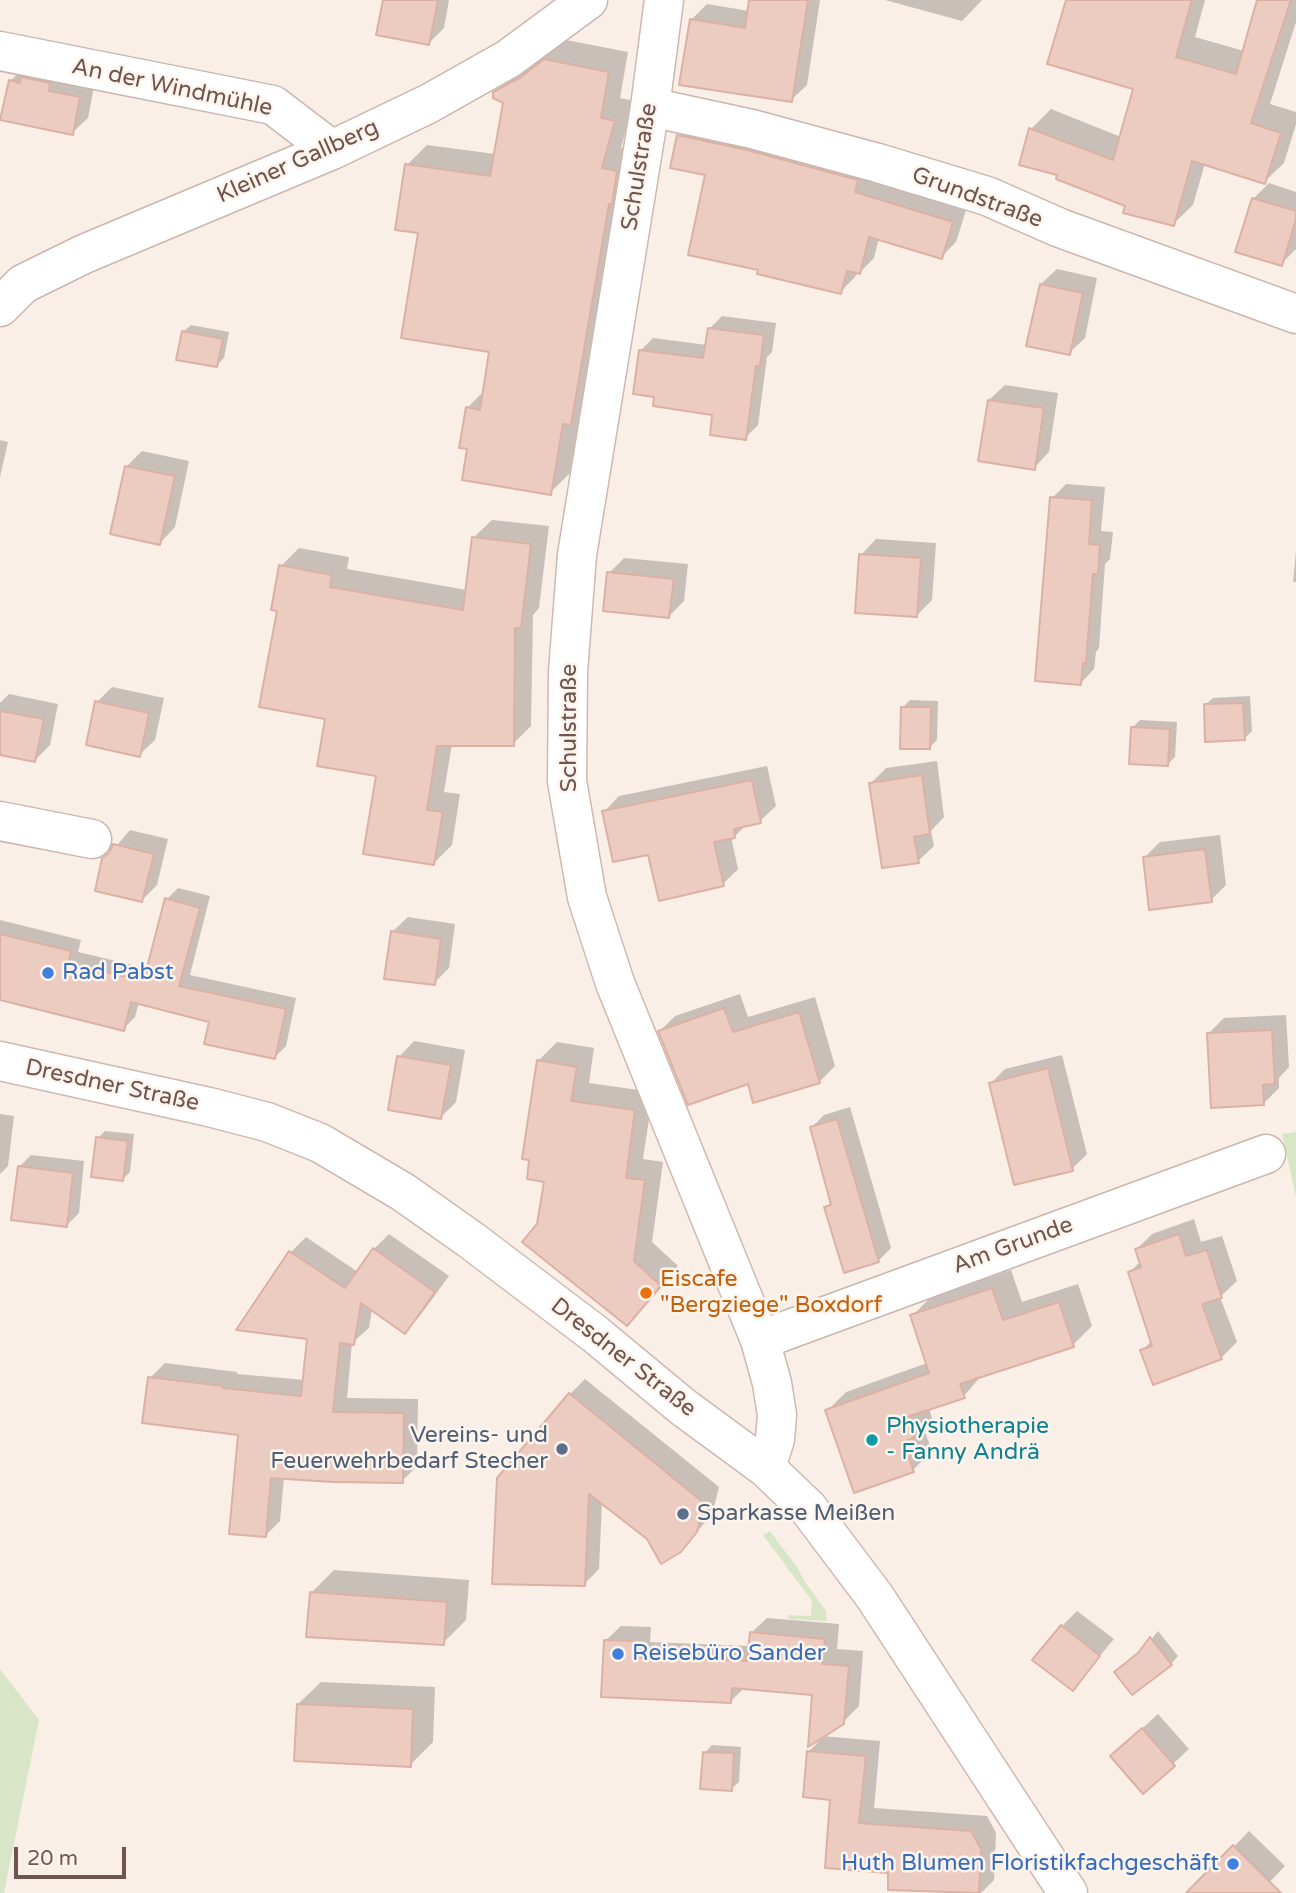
<!DOCTYPE html>
<html>
<head>
<meta charset="utf-8">
<style>
	body { margin:0 }
	#map { position:relative; width:1296px; height:1893px; overflow:hidden; background:#faefe7; font-family:"Varela Round",sans-serif }
	canvas { display:block }
	.scale { position:absolute; left:14px; top:1847px; width:112px; height:32px; box-sizing:border-box; border:4px solid #70554e; border-top:0; padding-left:9px; font-size:21px; line-height:24px; white-space:nowrap; color:#70554e; -webkit-text-stroke:5px #fdf4ed; paint-order:stroke }
</style>
</head>
<body>
<div id="map">
<canvas width="1296" height="1893"></canvas>
<div class="scale">20 m</div>
</div>
<script>
const ctx = document.querySelector('canvas').getContext('2d');
ctx.lineJoin = 'round';
function fillPath(path, color) { ctx.fillStyle = color; ctx.fill(path, 'evenodd'); }
const poly = rows => new Path2D(rows.map(r => 'M' + r).join(''));
function stroke(path, color, width, dash) { ctx.strokeStyle = color; ctx.lineWidth = width; ctx.lineCap = dash ? 'butt' : 'round'; ctx.setLineDash(dash || []); ctx.stroke(path); }
function drawText(font, color, halo, rows, align = 'center') {
  ctx.font = font + ' "Varela Round",sans-serif'; ctx.lineWidth = 5; ctx.setLineDash([]); ctx.textBaseline = 'middle'; ctx.strokeStyle = halo; ctx.fillStyle = color; for (const [text, x, y, turn = 0] of rows) {
    ctx.save(); ctx.translate(x, y); ctx.rotate((+turn || 0) * Math.PI / 180); ctx.textAlign = isNaN(turn) ? turn : align; if (halo) ctx.strokeText(text, 0, 0); ctx.fillText(text, 0, 0); ctx.restore();
  }
}
fillPath(poly([
	[1296,1132,1296,1197,1282,1134],
	[770,1531,797,1567,805,1582,826,1611,827,1621,789,1619,788,1615,811,1616,812,1601,763,1535],
	[0,1669,39,1720,4,1893,0,1893]
]), '#d8e6c7');
fillPath(poly([
	[385,0,449,0,444,28,429,43],
	[751,0,820,0,807,85,791,100,691,20,707,4,749,11],
	[885,0,982,0,962,21],
	[1068,0,1205,0,1195,37,1244,51,1259,0,1296,0,1296,22,1270,104,1296,112,1296,124,1284,163,1264,182,1205,163,1193,205,1173,224,1059,174,1021,163,1031,129,1051,109,1121,137,1135,88],
	[566,40,628,52,620,98,634,101,621,148,636,151,590,403,580,413,570,473,550,493,469,447,467,408,485,390,491,351,420,232,407,165,427,145,495,154,505,102,495,93,515,73],
	[26,66,95,82,88,118,72,133,10,81],
	[693,121,967,207,956,242,941,257,879,238,874,258,859,273,857,272,855,277,840,292,760,269,707,174,679,136],
	[1269,183,1296,192,1296,249,1281,264,1253,199],
	[1057,269,1097,278,1085,338,1069,353,1041,284],
	[722,316,776,323,772,352,767,357,758,425,745,438,640,351,653,338,707,345,709,329],
	[191,325,229,332,224,358,217,365,183,332],
	[1005,385,1058,393,1049,452,1034,468,989,400],
	[0,440,8,442,0,477],
	[142,451,189,461,175,527,160,543,126,467],
	[1066,484,1105,487,1101,531,1113,532,1110,559,1105,564,1099,648,1096,652,1094,669,1081,683,1052,498],
	[492,520,549,526,539,608,533,615,531,726,513,744,452,744,444,792,460,794,452,845,434,863,378,774,327,718,279,610,281,566,299,548,349,557,347,569,467,590,473,538],
	[876,539,936,543,932,600,917,615,861,555],
	[1296,551,1296,582,1293,582],
	[624,558,688,564,684,601,669,616,609,573],
	[112,687,164,698,155,740,139,755,97,702],
	[9,694,58,704,50,745,35,760,0,753,0,703],
	[1250,696,1252,731,1244,739,1205,705,1213,698],
	[910,700,938,701,937,740,930,747,902,708],
	[1140,720,1177,722,1175,757,1168,764,1132,728],
	[937,761,944,817,931,831,934,846,918,861,871,783,886,768],
	[767,766,776,806,760,821,746,825,735,836,731,837,738,869,723,884,650,852,604,812,619,796],
	[130,830,168,839,157,885,142,900,112,851],
	[1220,835,1226,885,1211,900,1144,858,1160,842],
	[178,888,210,896,190,975,296,998,286,1046,274,1058,211,1021,139,1002,135,1017,123,1029,0,998,0,920,81,940,78,952,146,968,167,899],
	[408,917,455,924,449,968,434,983,392,932],
	[740,994,748,1017,815,997,835,1066,820,1081,755,1101,749,1082,660,1031,675,1016],
	[1286,1015,1289,1067,1279,1078,1279,1088,1264,1103,1208,1034,1224,1018],
	[414,1041,465,1050,456,1102,441,1117,399,1057],
	[557,1042,594,1048,589,1083,653,1092,643,1159,663,1162,652,1242,678,1266,627,1324,539,1225,546,1180,538,1061],
	[1062,1055,1087,1154,1072,1169,991,1083,1005,1069],
	[850,1107,891,1248,878,1261,826,1208,832,1201,812,1127,824,1115],
	[0,1114,14,1116,8,1166,0,1174],
	[105,1131,134,1134,130,1172,123,1179,98,1138],
	[31,1155,84,1161,79,1213,67,1225,19,1167],
	[1194,1219,1201,1242,1222,1236,1237,1281,1220,1297,1237,1342,1221,1358,1142,1351,1152,1340,1130,1272,1141,1261,1137,1249,1152,1234],
	[389,1234,449,1276,419,1317,404,1332,372,1309,369,1328,352,1343,347,1398,418,1399,417,1466,402,1481,284,1477,280,1521,265,1536,240,1433,150,1378,165,1363,237,1372,237,1374,305,1380,309,1337,239,1329,291,1252,306,1237,358,1272,374,1249],
	[1011,1270,1022,1302,1078,1284,1092,1326,1073,1345,982,1375,964,1396,929,1408,932,1418,923,1427,932,1451,913,1470,827,1411,846,1392,927,1363,912,1316,931,1297],
	[585,1379,719,1487,712,1515,680,1550,649,1538,602,1502,599,1569,584,1584,570,1394],
	[334,1570,469,1580,466,1620,443,1643,311,1593],
	[1077,1611,1114,1639,1072,1689,1062,1626],
	[767,1618,839,1624,837,1649,863,1651,859,1706,843,1722,822,1736,880,1741,874,1808,987,1816,996,1833,994,1880,981,1893,889,1889,890,1871,827,1866,831,1798,805,1796,809,1751,823,1737,810,1744,814,1693,744,1688,731,1701,603,1695,605,1641,621,1626,651,1627,650,1642,750,1646,751,1633],
	[1158,1631,1178,1656,1171,1664,1116,1672,1143,1650],
	[321,1682,435,1687,433,1742,410,1765,298,1704],
	[1158,1714,1189,1749,1143,1792,1112,1756],
	[712,1745,741,1747,739,1782,731,1789,705,1753],
	[1249,1831,1285,1866,1259,1893,1211,1893,1200,1882]
]), '#0003');
const building = poly([
	[383,0,438,0,429,45,376,35,383,0],
	[749,0,808,0,792,102,679,85,690,19,745,28,749,0],
	[1066,0,1192,0,1176,57,1236,74,1257,0,1291,0,1251,123,1281,133,1265,184,1192,161,1174,226,1123,213,1125,206,1056,179,1057,175,1019,165,1029,128,1113,160,1133,89,1047,64,1066,0],
	[544,59,609,72,601,118,615,121,602,168,617,171,612,204,609,204,571,425,563,424,551,495,462,480,467,449,459,448,466,407,480,410,489,352,401,338,418,233,395,230,405,164,490,176,503,103,493,98,493,92,521,77,544,59],
	[21,77,50,83,49,91,80,97,73,135,0,120,9,80,20,83,21,77],
	[677,135,747,150,858,180,855,192,953,222,942,259,869,237,860,274,847,271,841,294,757,274,758,270,688,255,705,175,670,168,677,135],
	[1252,198,1296,211,1296,219,1282,266,1235,252,1252,198],
	[1040,284,1083,293,1070,355,1026,346,1040,284],
	[708,328,764,335,760,366,756,366,746,440,710,435,712,415,653,406,654,397,633,394,639,350,703,358,708,328],
	[182,331,223,339,217,367,176,360,182,331],
	[988,400,1044,408,1035,470,978,461,988,400],
	[125,466,175,476,160,545,110,534,125,466],
	[1050,497,1092,500,1089,544,1100,545,1098,574,1093,574,1086,664,1083,663,1081,685,1035,681,1050,497],
	[472,537,531,544,521,628,515,628,514,746,437,746,427,810,443,812,434,865,363,854,376,776,317,766,325,719,259,707,277,611,271,610,279,565,332,575,330,587,463,610,472,537],
	[859,554,921,558,917,617,855,613,859,554],
	[607,572,674,579,669,618,603,611,607,572],
	[95,701,149,713,140,757,86,745,95,701],
	[1243,703,1245,740,1205,742,1204,704,1243,703],
	[901,707,931,707,930,749,900,749,901,707],
	[0,711,44,719,35,762,0,755,0,711],
	[1131,727,1170,729,1168,766,1129,764,1131,727],
	[922,775,930,834,914,837,919,863,882,868,869,783,922,775],
	[752,780,761,823,734,829,735,838,714,842,724,886,659,901,648,855,613,862,602,811,752,780],
	[113,844,154,854,142,902,95,891,102,858,109,853,113,844],
	[1205,849,1212,902,1149,910,1143,857,1205,849],
	[165,898,200,908,179,986,286,1009,275,1059,204,1044,209,1022,131,1002,124,1031,0,1000,0,934,71,951,68,963,135,979,135,977,144,979,165,898],
	[391,931,441,939,435,985,384,979,391,931],
	[724,1008,733,1032,799,1012,820,1083,753,1103,748,1084,688,1105,658,1031,724,1008],
	[1272,1030,1275,1084,1263,1085,1264,1105,1211,1108,1207,1033,1272,1030],
	[397,1056,451,1065,441,1119,388,1110,397,1056],
	[537,1060,577,1067,571,1101,635,1110,626,1178,645,1180,634,1261,661,1286,627,1326,522,1242,537,1224,544,1182,527,1179,529,1160,522,1159,537,1060],
	[1048,1068,1073,1171,1014,1185,989,1083,1048,1068],
	[837,1119,879,1262,844,1273,824,1207,831,1205,810,1127,837,1119],
	[96,1137,128,1141,123,1181,91,1177,96,1137],
	[18,1166,73,1173,67,1227,11,1220,18,1166],
	[1179,1234,1186,1256,1207,1250,1222,1298,1202,1304,1222,1359,1153,1385,1140,1350,1152,1346,1128,1272,1141,1267,1135,1249,1179,1234],
	[373,1248,435,1292,405,1334,361,1303,354,1345,340,1343,333,1412,404,1413,403,1483,333,1482,271,1478,266,1537,229,1534,238,1435,142,1423,148,1377,223,1386,223,1388,301,1396,307,1339,236,1330,289,1251,345,1288,373,1248],
	[992,1288,1003,1320,1059,1302,1074,1347,960,1384,965,1398,907,1417,914,1438,903,1442,914,1472,854,1493,825,1410,929,1373,910,1315,992,1288],
	[569,1393,704,1503,697,1532,681,1552,661,1564,647,1539,589,1494,585,1586,492,1584,497,1478,569,1393],
	[310,1592,447,1602,444,1645,306,1637,310,1592],
	[1061,1625,1100,1656,1073,1691,1032,1660,1061,1625],
	[750,1632,825,1639,822,1664,849,1666,844,1724,808,1747,812,1695,732,1688,731,1703,601,1697,604,1640,636,1641,635,1657,747,1661,750,1632],
	[1150,1637,1172,1665,1132,1695,1114,1672,1138,1653,1150,1637],
	[297,1704,413,1709,411,1767,294,1761,297,1704],
	[1142,1728,1175,1766,1143,1794,1110,1756,1142,1728],
	[807,1751,866,1756,859,1823,971,1831,981,1849,979,1893,888,1890,888,1873,825,1868,830,1800,803,1797,807,1751],
	[703,1752,734,1753,732,1791,700,1789,703,1752],
	[1233,1845,1281,1893,1186,1893,1233,1845]
]);
fillPath(building, '#ecccc1');
stroke(building, '#ddb0a4', 2);
const street = poly([
	[0,51,273,105,332,150],
	[650,107,752,129,878,163,987,196,1060,228,1296,314],
	[0,307,23,284,84,254,332,150,428,104,508,59,588,0],
	[0,821,92,839],
	[760,1340,1266,1154]
]);
const secondary = poly([
	[664,0,650,107,577,555,568,672,567,781,587,897,615,983,760,1340,772,1383,777,1415,775,1439,766,1468],
	[0,1061,209,1107,267,1122,320,1143,403,1192,471,1240,595,1334,683,1407,766,1468,808,1508,875,1597,1068,1893]
]);
stroke(street, '#cab6ae', 41);
stroke(secondary, '#cfb8af', 41);
stroke(street, '#fff', 38);
stroke(secondary, '#fff', 38);
for (const [x, y, r, color] of [
	[48,973,7,"#3f7fe0"],
	[646,1293,7,"#e8710a"],
	[872,1440,7,"#0f9aa8"],
	[562,1449,7,"#5c6f8a"],
	[683,1514,7,"#5c6f8a"],
	[618,1654,7,"#3f7fe0"],
	[1233,1864,7,"#3f7fe0"]
]) { const dot = new Path2D(); dot.arc(x, y, r, 0, 2 * Math.PI); ctx.fillStyle = color; ctx.fill(dot); stroke(dot, '#fdf4ed', 2.5); }
drawText('23px', '#70554e', '#fdf4ed', [
	["An der Windmühle",172,88,12],
	["Kleiner Gallberg",298,162,-24],
	["Schulstraße",640,167,-81],
	["Grundstraße",977,198,20],
	["Schulstraße",570,728,-90],
	["Dresdner Straße",112,1086,12],
	["Am Grunde",1013,1246,-20],
	["Dresdner Straße",623,1358,38]
]);
drawText('23px', '#366cbe', '#fdf4ed', [
	["Rad Pabst",62,973],
	["Reisebüro Sander",632,1654],
	["Huth Blumen Floristikfachgeschäft",1219,1864,"right"]
], 'left');
drawText('23px', '#c56008', '#fdf4ed', [
	["Eiscafe",660,1280],
	["\"Bergziege\" Boxdorf",660,1306]
], 'left');
drawText('23px', '#0d838f', '#fdf4ed', [
	["Physiotherapie",886,1427],
	["- Fanny Andrä",886,1453]
], 'left');
drawText('23px', '#4e5e75', '#fdf4ed', [
	["Vereins- und",548,1436],
	["Feuerwehrbedarf Stecher",548,1462],
	["Sparkasse Meißen",697,1514,"left"]
], 'right');
</script>
</body>
</html>
